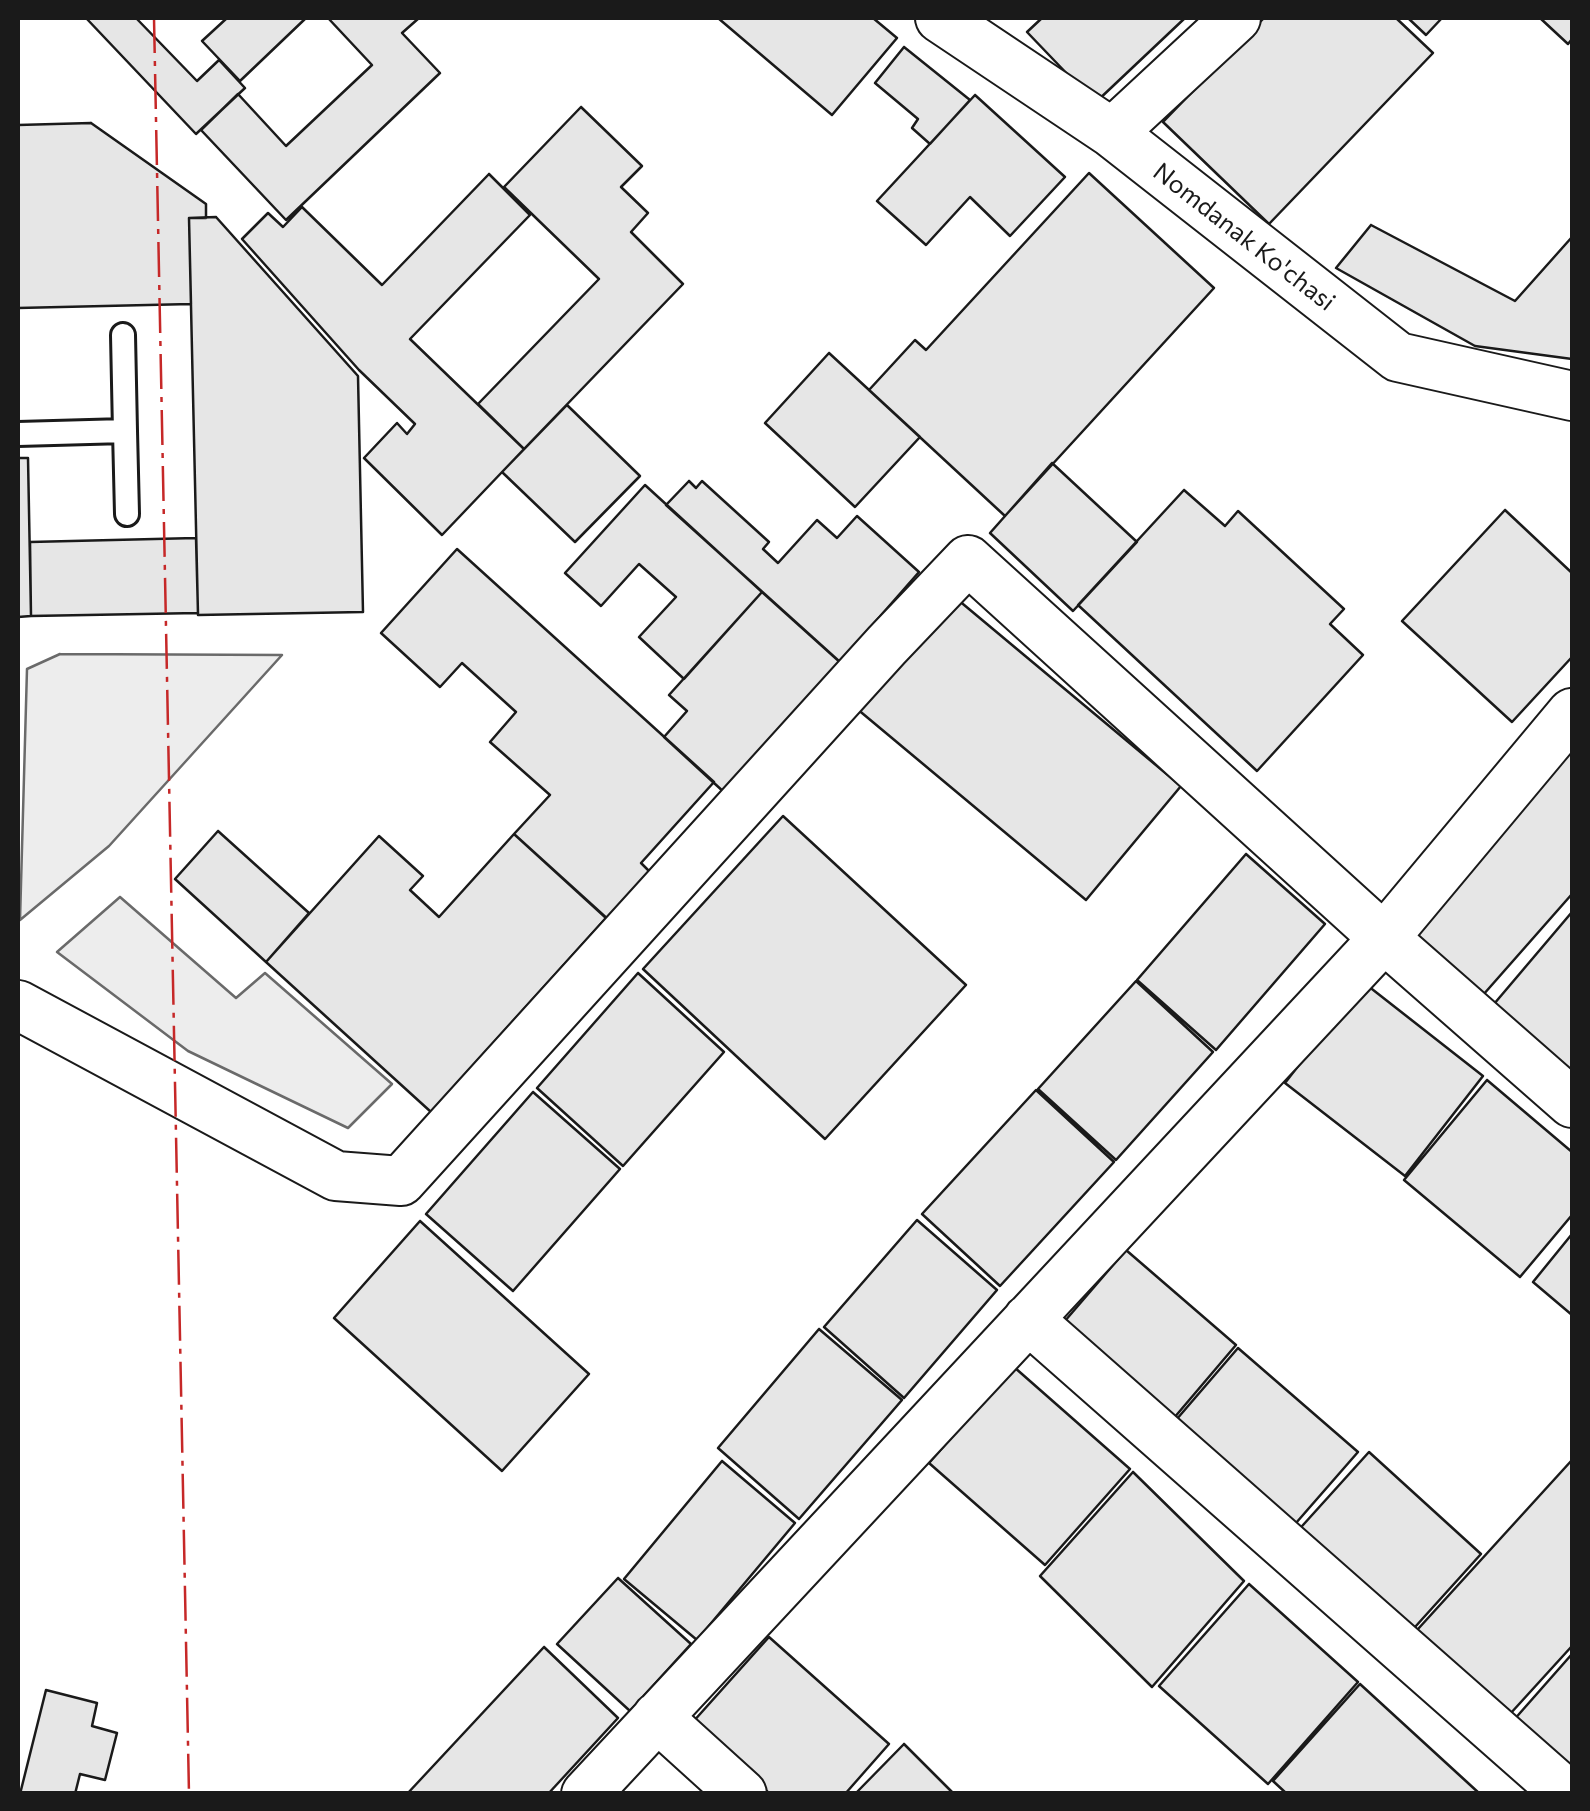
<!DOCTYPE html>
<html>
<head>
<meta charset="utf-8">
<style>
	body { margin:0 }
	#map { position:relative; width:1590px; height:1811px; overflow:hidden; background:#fff; font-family:Commissioner,sans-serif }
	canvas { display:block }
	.frame { position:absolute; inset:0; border:20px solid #1a1a1a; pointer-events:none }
</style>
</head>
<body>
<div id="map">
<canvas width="1590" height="1811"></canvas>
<div class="frame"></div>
</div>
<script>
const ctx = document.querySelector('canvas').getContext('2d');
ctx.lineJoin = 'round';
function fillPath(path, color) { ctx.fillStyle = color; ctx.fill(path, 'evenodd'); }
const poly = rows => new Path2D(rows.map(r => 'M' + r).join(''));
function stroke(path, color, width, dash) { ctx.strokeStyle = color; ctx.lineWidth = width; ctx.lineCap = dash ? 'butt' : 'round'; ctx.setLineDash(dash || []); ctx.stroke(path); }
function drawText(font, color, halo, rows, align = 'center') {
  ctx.font = font + ' Commissioner,sans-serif'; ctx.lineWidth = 8; ctx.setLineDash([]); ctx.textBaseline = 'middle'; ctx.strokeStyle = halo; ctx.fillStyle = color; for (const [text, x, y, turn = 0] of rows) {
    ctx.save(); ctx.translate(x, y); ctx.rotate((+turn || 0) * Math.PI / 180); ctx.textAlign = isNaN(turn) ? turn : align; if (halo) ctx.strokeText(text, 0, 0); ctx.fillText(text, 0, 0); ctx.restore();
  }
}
const built = poly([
	[60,654,282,655,109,846,20,920,27,669,60,654],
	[120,897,236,998,265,973,392,1084,348,1128,188,1051,57,952,120,897]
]);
fillPath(built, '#ededed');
stroke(built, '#6a6a6a', 2.5);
const building = poly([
	[86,18,136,18,197,81,219,60,245,88,196,134,86,18],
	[227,18,306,18,240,81,202,41,227,18],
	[328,18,419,18,402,33,440,73,286,220,201,130,238,94,286,146,372,65,328,18],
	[718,18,873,18,897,38,832,115,718,18],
	[1042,18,1185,18,1095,103,1027,32,1042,18],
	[1264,18,1396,18,1433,53,1269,224,1163,122,1264,18],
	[1408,18,1442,18,1426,35,1408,18],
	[1540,18,1572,18,1572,39,1568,44,1540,18],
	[904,47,970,100,930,144,912,128,918,119,875,83,904,47],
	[975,95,1065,177,1010,236,970,197,926,245,877,201,975,95],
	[581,107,642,166,621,187,648,213,631,232,683,284,524,449,478,404,599,279,504,187,581,107],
	[91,123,206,204,206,218,189,218,191,304,18,308,18,125,91,123],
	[1089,173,1214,288,1005,516,869,390,915,340,926,350,1089,173],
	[489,174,530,215,410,339,524,449,442,535,364,458,397,423,407,434,415,424,359,370,242,239,268,213,283,227,302,207,382,285,489,174],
	[216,217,358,376,363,612,198,615,189,218,216,217],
	[1371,225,1515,301,1572,237,1572,359,1475,346,1336,268,1371,225],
	[829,353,920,437,855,507,765,423,829,353],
	[567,405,640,476,575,542,502,472,567,405],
	[18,458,28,458,31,616,18,617,18,458],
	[1052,463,1137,542,1073,611,990,533,1052,463],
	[689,481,696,488,702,481,769,542,763,549,778,563,817,520,837,538,857,516,919,572,840,662,666,505,689,481],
	[645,485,762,592,684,679,639,637,676,597,639,564,601,606,565,573,645,485],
	[1184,490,1225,526,1238,511,1344,609,1330,624,1363,655,1257,771,1078,605,1184,490],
	[1505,510,1572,573,1572,657,1512,722,1402,621,1505,510],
	[196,538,198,613,31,616,30,542,196,538],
	[457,549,714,782,641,863,653,875,611,922,514,834,550,795,490,742,516,712,462,663,440,687,381,633,457,549],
	[762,592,842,664,726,794,664,737,687,711,669,695,762,592],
	[951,594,1181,786,1086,900,856,708,951,594],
	[1572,742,1572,894,1483,995,1407,927,1572,742],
	[783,816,966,985,825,1139,643,969,783,816],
	[218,831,309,913,266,962,175,879,218,831],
	[514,834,606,918,431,1112,266,962,379,836,423,876,410,890,439,917,514,834],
	[1246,854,1325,924,1216,1050,1137,980,1246,854],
	[1572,912,1572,1072,1494,1004,1572,912],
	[638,973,724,1052,623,1166,537,1088,638,973],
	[1136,981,1213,1052,1116,1160,1038,1089,1136,981],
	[1363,982,1483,1076,1405,1176,1285,1083,1363,982],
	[1487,1080,1572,1152,1572,1215,1520,1277,1404,1180,1487,1080],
	[1036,1090,1114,1162,1000,1286,922,1214,1036,1090],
	[533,1092,620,1169,513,1291,426,1214,533,1092],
	[917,1220,997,1290,904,1398,824,1327,917,1220],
	[420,1221,589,1374,502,1471,334,1318,420,1221],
	[1572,1234,1572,1315,1533,1282,1572,1234],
	[1126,1250,1236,1345,1168,1425,1058,1329,1126,1250],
	[819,1329,902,1400,799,1519,718,1448,819,1329],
	[1238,1348,1358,1452,1289,1531,1170,1427,1238,1348],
	[1014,1367,1130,1469,1045,1565,929,1463,1014,1367],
	[1369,1452,1481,1554,1406,1637,1294,1535,1369,1452],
	[1572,1460,1572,1646,1500,1725,1408,1640,1572,1460],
	[722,1461,795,1523,697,1640,624,1579,722,1461],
	[1133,1472,1244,1581,1152,1687,1040,1576,1133,1472],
	[618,1578,691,1644,630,1711,557,1644,618,1578],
	[1249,1584,1358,1682,1268,1784,1159,1686,1249,1584],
	[769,1637,889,1744,845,1794,770,1794,692,1723,769,1637],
	[544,1647,618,1718,548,1794,407,1794,544,1647],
	[1572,1654,1572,1791,1505,1730,1572,1654],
	[1360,1684,1480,1794,1287,1794,1273,1781,1360,1684],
	[46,1690,97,1703,92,1726,117,1733,105,1780,80,1774,75,1794,20,1794,46,1690],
	[904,1744,954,1794,855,1794,904,1744]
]);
fillPath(building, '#e6e6e6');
stroke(building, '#1a1a1a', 2.5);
const service = poly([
	[125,431,127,514],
	[18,434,125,431,123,335]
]);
const minor = poly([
	[940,18,1112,133,1398,357,1572,396],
	[1112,133,1236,18],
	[18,1005,336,1176,401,1181,887,645,968,560,1384,938,1572,1103],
	[1028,1319,1567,1794],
	[657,1717,742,1794],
	[586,1794,1384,938,1572,713]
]);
stroke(service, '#1a1a1a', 28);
stroke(minor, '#1a1a1a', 52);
stroke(service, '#fff', 22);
stroke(minor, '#fff', 48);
stroke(poly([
	[154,18,189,1794]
]), '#c62828', 2.5, [35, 8, 5, 8]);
drawText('25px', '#1a1a1a', '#fff', [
	["Nomdanak Ko'chasi",1244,237,38]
]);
</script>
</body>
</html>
